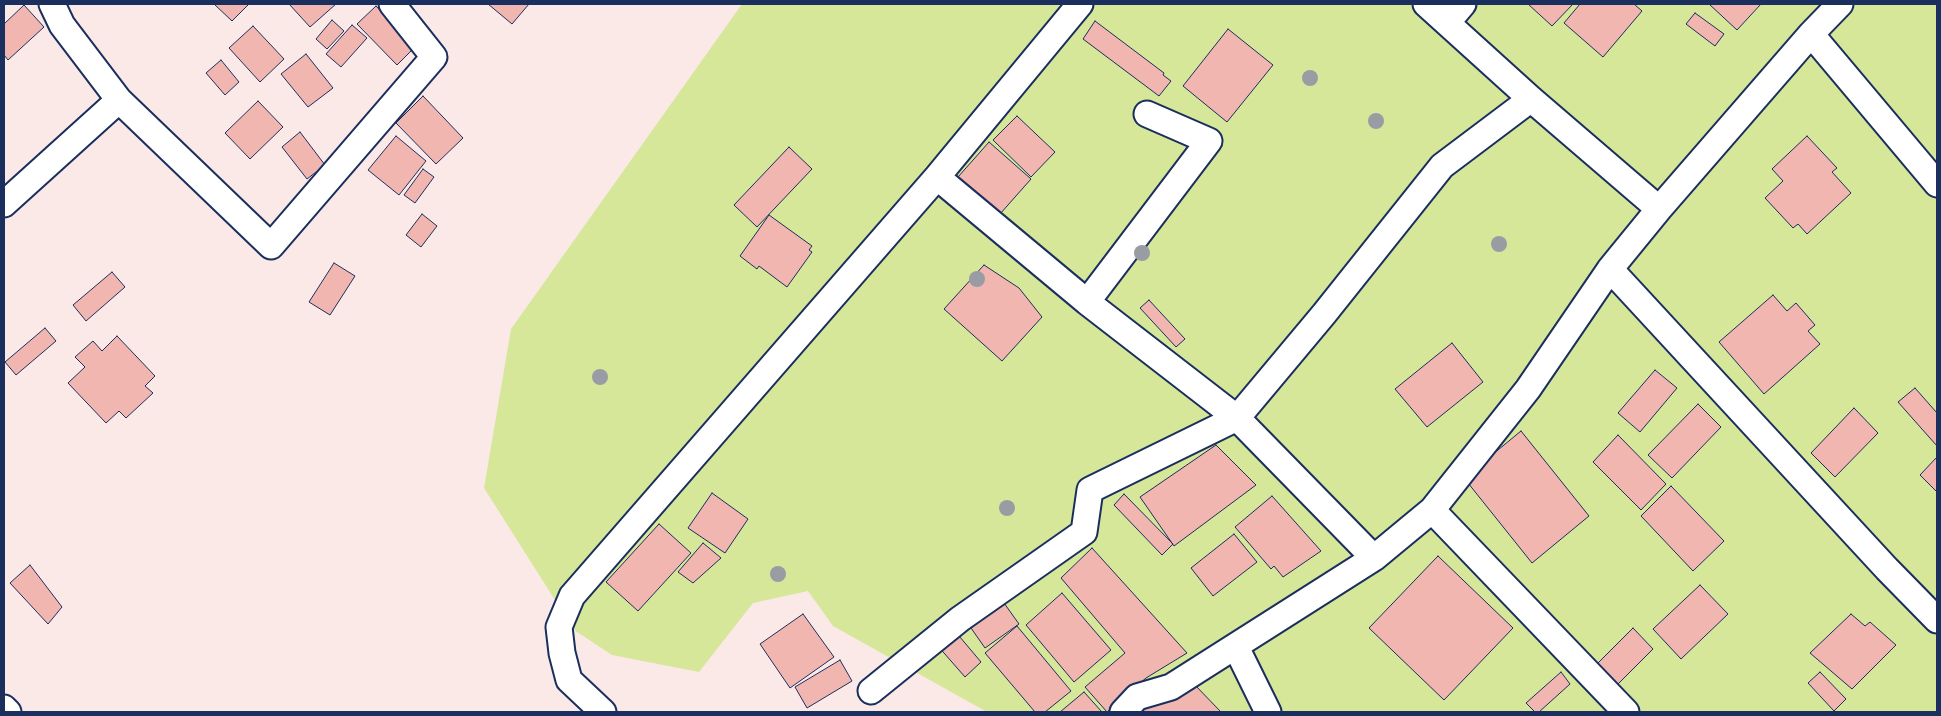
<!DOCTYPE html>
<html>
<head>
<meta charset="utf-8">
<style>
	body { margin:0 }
	#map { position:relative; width:1941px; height:716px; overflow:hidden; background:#fbe9e7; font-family:"Comic Neue",sans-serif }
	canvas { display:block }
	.frame { position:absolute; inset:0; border:5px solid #1b2f5e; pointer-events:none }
</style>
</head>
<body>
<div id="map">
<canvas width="1941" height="716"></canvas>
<div class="frame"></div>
</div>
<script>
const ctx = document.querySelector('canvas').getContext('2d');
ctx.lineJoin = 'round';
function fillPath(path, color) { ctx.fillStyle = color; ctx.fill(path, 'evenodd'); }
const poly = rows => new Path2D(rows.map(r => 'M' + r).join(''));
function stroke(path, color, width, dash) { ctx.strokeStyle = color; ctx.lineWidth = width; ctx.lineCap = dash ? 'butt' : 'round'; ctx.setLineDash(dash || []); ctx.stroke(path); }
fillPath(poly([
	[742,4,1937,4,1937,712,987,712,833,626,808,591,753,603,699,672,612,655,574,630,484,488,511,329]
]), '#d6e79a');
const building = poly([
	[214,4,249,4,232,21,214,4],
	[289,4,336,4,310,27,289,4],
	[488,4,529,4,512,24,488,4],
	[1528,4,1573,4,1552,26,1528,4],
	[1580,4,1634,4,1642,11,1603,57,1564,23,1580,4],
	[1709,4,1761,4,1737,30,1709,4],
	[24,5,44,27,8,60,4,55,4,24,24,5],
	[376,6,415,47,397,65,357,24,376,6],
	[1695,13,1724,34,1715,46,1686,24,1695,13],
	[332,20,344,31,327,49,316,39,332,20],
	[1095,21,1164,73,1163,75,1171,81,1159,96,1083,39,1095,21],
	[352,25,367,38,341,67,326,54,352,25],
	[253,26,284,59,260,82,229,48,253,26],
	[1228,29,1273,65,1227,122,1183,86,1228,29],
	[306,54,333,88,308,107,281,74,306,54],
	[221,60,239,82,225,95,206,73,221,60],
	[423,96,463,138,436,164,396,123,423,96],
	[258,101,283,127,250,159,225,133,258,101],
	[1017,116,1055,152,1031,177,993,140,1017,116],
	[300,132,325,165,307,179,282,147,300,132],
	[396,136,426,161,399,195,368,170,396,136],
	[1807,136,1837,168,1832,172,1851,193,1807,234,1798,224,1793,228,1765,198,1783,181,1772,169,1807,136],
	[989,142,1031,179,1000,214,958,177,989,142],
	[789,147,812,169,757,227,734,205,789,147],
	[423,169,434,177,415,203,404,195,423,169],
	[422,214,437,226,421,247,406,235,422,214],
	[769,215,812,246,809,250,812,252,787,287,759,266,757,269,740,256,769,215],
	[334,263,355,276,330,315,309,302,334,263],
	[984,265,1019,288,1042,317,1002,361,944,309,984,265],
	[112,272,125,287,86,321,73,305,112,272],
	[1773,295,1787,311,1796,303,1815,325,1808,331,1820,344,1764,394,1719,342,1773,295],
	[1149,300,1185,339,1176,347,1140,308,1149,300],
	[45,328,56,341,16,375,5,362,45,328],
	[117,336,155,376,145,386,153,393,126,418,119,411,106,423,68,383,85,367,75,357,93,341,102,351,117,336],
	[1452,343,1483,382,1427,427,1395,389,1452,343],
	[1655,370,1677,388,1640,432,1618,413,1655,370],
	[1915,388,1937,413,1937,446,1898,402,1915,388],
	[1698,404,1721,427,1672,478,1648,455,1698,404],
	[1854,408,1878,433,1835,477,1811,453,1854,408],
	[1521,431,1589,516,1532,563,1464,478,1521,431],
	[1618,435,1666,484,1641,510,1593,462,1618,435],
	[1216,445,1256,485,1174,546,1140,497,1216,445],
	[1937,457,1937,492,1920,475,1937,457],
	[1671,486,1724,541,1693,571,1641,516,1671,486],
	[712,493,748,519,725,553,688,528,712,493],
	[1124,494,1173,544,1162,555,1114,505,1124,494],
	[1272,496,1321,551,1283,577,1274,566,1271,569,1235,527,1272,496],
	[659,524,691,553,638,611,606,582,659,524],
	[1234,534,1257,562,1213,596,1191,568,1234,534],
	[703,543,721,558,693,583,678,572,703,543],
	[1092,548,1187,653,1146,678,1107,712,1085,687,1125,653,1061,578,1092,548],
	[1438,556,1513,628,1444,700,1369,628,1438,556],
	[30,565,62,607,48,624,10,583,30,565],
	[1700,585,1728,614,1681,659,1653,629,1700,585],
	[1062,593,1111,650,1074,682,1026,625,1062,593],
	[1004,603,1019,624,985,648,971,628,1004,603],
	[803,614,834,657,790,688,760,644,803,614],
	[1851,614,1865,626,1870,622,1896,645,1852,689,1810,653,1851,614],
	[1017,626,1071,691,1045,712,1035,712,985,653,1017,626],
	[1633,628,1653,649,1615,687,1595,666,1633,628],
	[954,630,981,662,965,677,937,645,954,630],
	[840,660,852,681,807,708,795,687,840,660],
	[1561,672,1570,684,1539,712,1535,712,1526,703,1561,672],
	[1820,672,1846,699,1834,711,1808,683,1820,672],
	[1193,683,1221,712,1139,712,1193,683],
	[1084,692,1102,712,1060,712,1084,692]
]);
fillPath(building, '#f2b6b0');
stroke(building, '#1b2f5e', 1);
const minor = poly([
	[52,4,62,25,119,100,271,246,434,57,392,4],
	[1426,4,1531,99,1659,209],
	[1447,23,1463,4],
	[1811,34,1937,184],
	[937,177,1087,302,1237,418,1374,558],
	[4,204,119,100],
	[1610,269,1887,569,1937,620],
	[1087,302,1209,141,1147,114],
	[1432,510,1626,712],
	[1236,647,1268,712],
	[871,691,960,619,1084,532,1090,490,1237,418,1324,314,1442,166,1531,99],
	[4,708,8,712],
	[603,712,569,680,562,653,559,627,572,596,937,177,1080,4],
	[1123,712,1137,697,1171,687,1374,558,1432,510,1528,389,1610,269,1659,209,1811,34,1840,4]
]);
stroke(minor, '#1b2f5e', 29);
stroke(minor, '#fff', 25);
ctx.fillStyle = '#9a9ca4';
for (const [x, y] of [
	[1310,78],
	[1376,121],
	[1499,244],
	[1142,253],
	[977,279],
	[600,377],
	[1007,508],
	[778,574]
]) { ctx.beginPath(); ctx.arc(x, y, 8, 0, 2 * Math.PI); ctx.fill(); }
</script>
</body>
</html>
